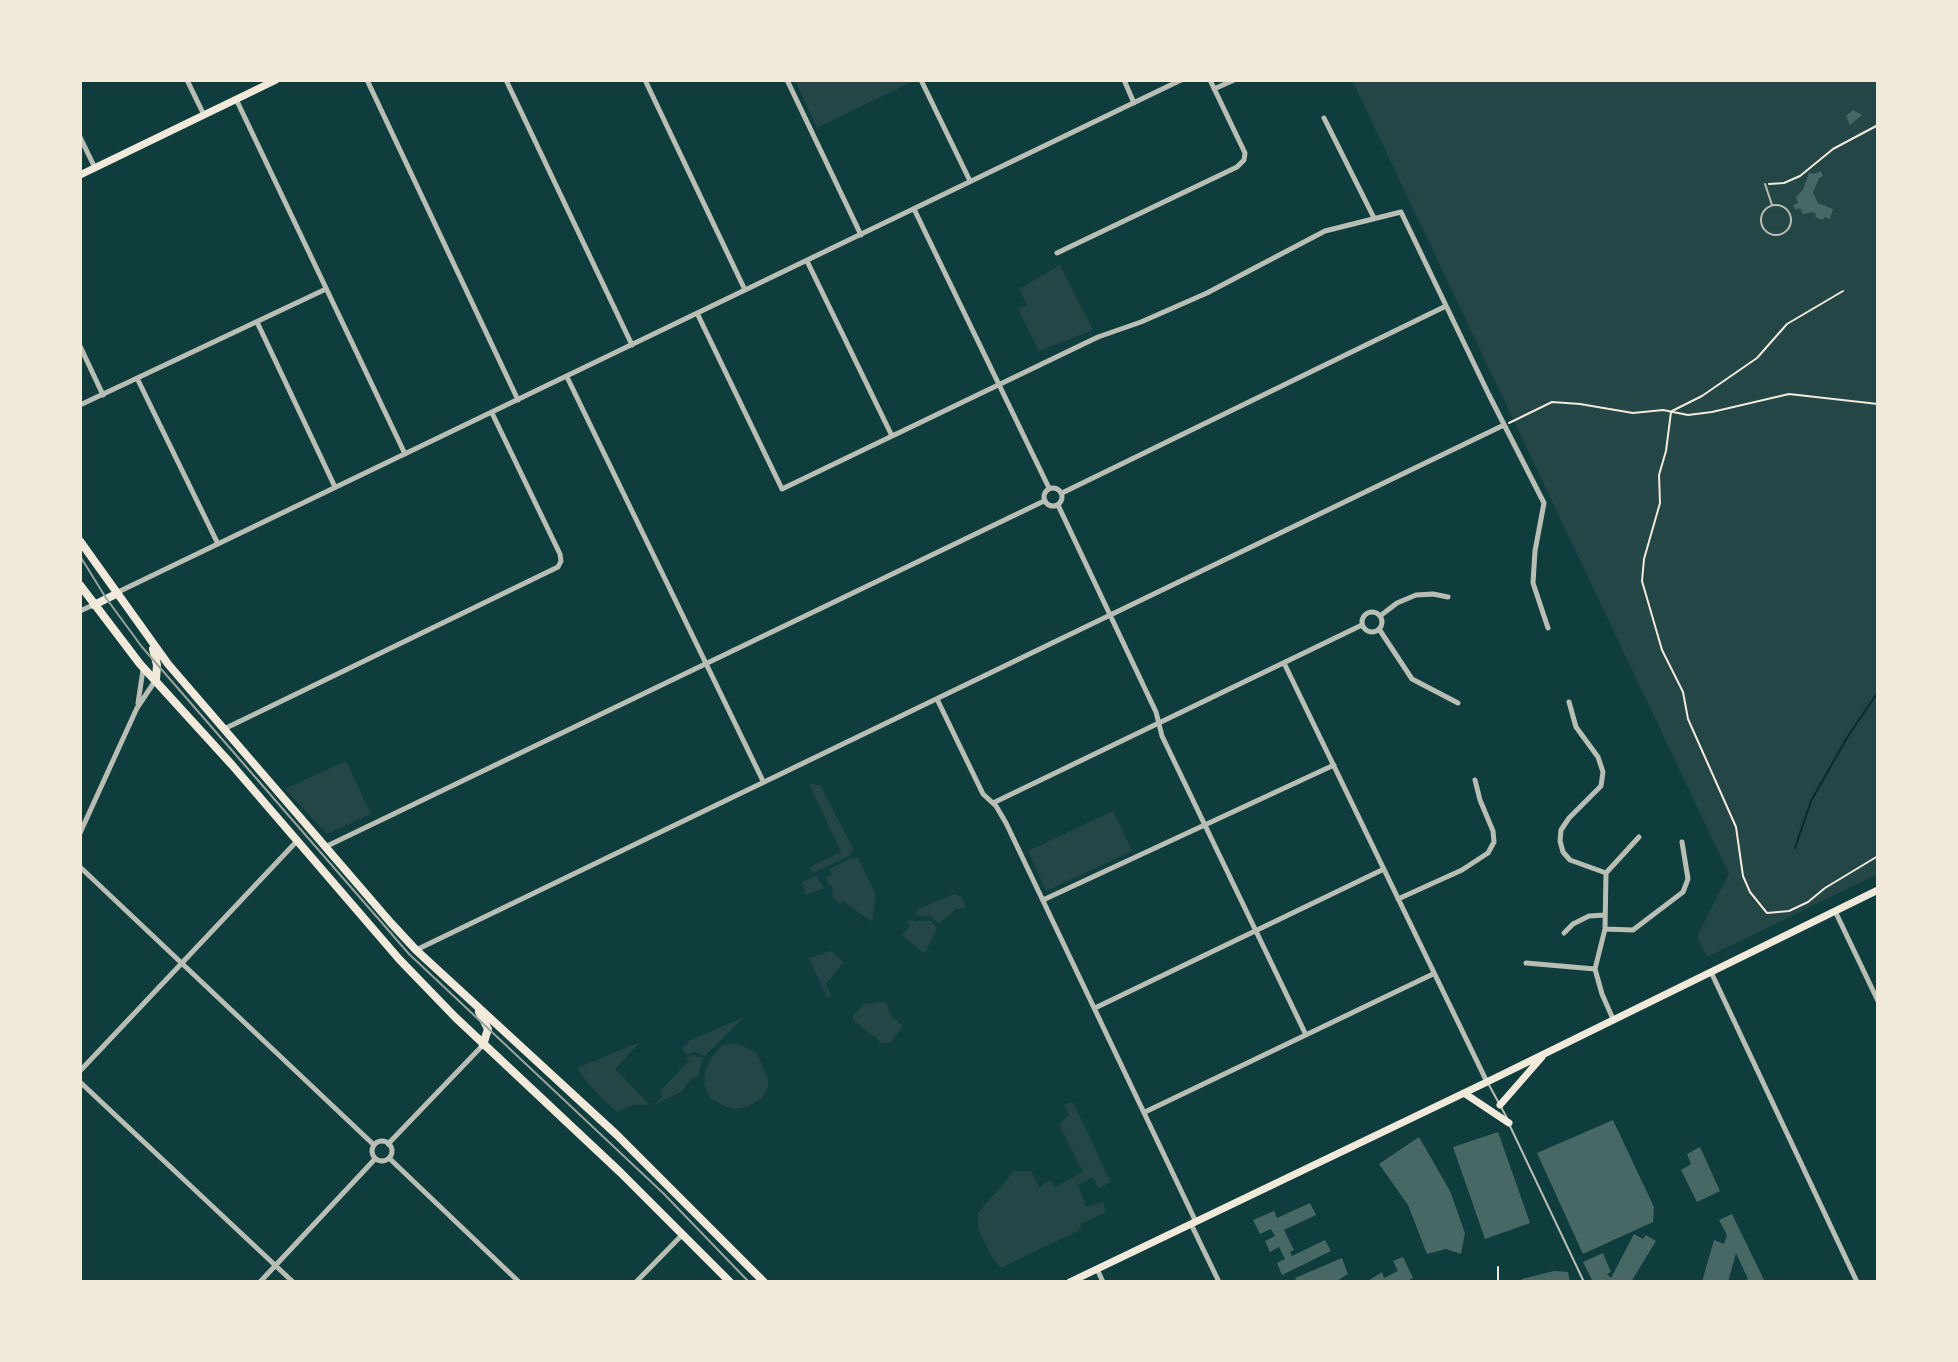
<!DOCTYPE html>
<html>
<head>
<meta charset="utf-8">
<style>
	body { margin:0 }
	#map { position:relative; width:1958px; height:1362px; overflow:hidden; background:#0f3d3e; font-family:"Open Sans",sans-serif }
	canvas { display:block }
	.frame { position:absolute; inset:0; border:82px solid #f1e9da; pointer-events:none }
</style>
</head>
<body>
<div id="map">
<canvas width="1958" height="1362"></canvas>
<div class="frame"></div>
</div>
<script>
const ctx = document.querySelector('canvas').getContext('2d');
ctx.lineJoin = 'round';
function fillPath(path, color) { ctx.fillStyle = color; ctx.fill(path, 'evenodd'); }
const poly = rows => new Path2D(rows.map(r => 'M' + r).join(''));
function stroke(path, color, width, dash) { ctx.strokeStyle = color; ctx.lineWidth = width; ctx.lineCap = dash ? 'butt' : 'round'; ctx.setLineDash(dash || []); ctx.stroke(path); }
fillPath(poly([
	[795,80,913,80,913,81,817,128],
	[1352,80,1878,80,1878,874,1707,957,1697,936,1729,874],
	[1060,265,1093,330,1039,351,1018,309,1027,305,1019,289],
	[346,761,371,814,327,834,285,789],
	[809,784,820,785,854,850,850,852,851,855,813,873,810,867,841,852],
	[1113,811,1132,851,1046,891,1028,851],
	[852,858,858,858,876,895,872,922,843,901,840,904,833,899,832,886,829,885,825,877,832,874,829,869],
	[816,876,825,888,806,895,802,882],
	[954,894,962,897,966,907,956,909,939,923,930,916,914,915,919,909],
	[911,919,915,921,931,921,937,928,925,954,902,935,910,926,907,923],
	[831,951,844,962,826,984,831,995,828,999,809,958],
	[886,1002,890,1015,903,1026,890,1043,882,1043,853,1020,853,1016,864,1004],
	[744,1017,705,1056,695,1052,686,1055,682,1047,688,1044,687,1042],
	[640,1042,615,1069,650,1105,633,1105,617,1112,591,1087,577,1068],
	[739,1044,757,1053,768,1079,768,1087,762,1098,747,1107,736,1109,724,1106,710,1098,704,1084,705,1072,712,1057,722,1045],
	[692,1055,703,1058,698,1076,691,1079,681,1092,652,1106,662,1097,660,1091,689,1061,687,1057],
	[1073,1102,1111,1182,1098,1188,1093,1177,1078,1185,1086,1207,1103,1202,1106,1212,1081,1224,1079,1230,1001,1268,992,1257,978,1229,978,1213,1014,1171,1031,1171,1039,1187,1051,1180,1055,1187,1083,1172,1059,1124,1069,1115,1064,1105]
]), '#244646');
stroke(poly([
	[1795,848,1811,801,1848,736,1878,692]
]), '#0a2a2b', 2);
fillPath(poly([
	[1853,110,1862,115,1850,125,1846,116],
	[1821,171,1823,176,1819,178,1813,192,1818,203,1833,209,1830,219,1824,217,1823,220,1815,217,1816,214,1813,212,1803,214,1800,208,1796,210,1793,205,1798,203,1796,197,1803,190,1809,173,1814,174],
	[1613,1120,1654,1207,1653,1222,1583,1254,1537,1153],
	[1498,1132,1530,1223,1485,1239,1453,1147],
	[1419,1137,1450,1191,1465,1233,1461,1254,1446,1249,1427,1254,1408,1205,1379,1164],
	[1700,1147,1720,1191,1697,1202,1681,1170,1691,1164,1687,1154],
	[1310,1203,1316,1215,1284,1230,1294,1250,1290,1252,1292,1256,1325,1240,1331,1251,1282,1275,1277,1263,1285,1259,1279,1247,1270,1252,1265,1241,1275,1236,1271,1229,1260,1234,1253,1220,1274,1211,1277,1218],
	[1732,1214,1765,1282,1742,1282,1748,1279,1736,1253,1728,1282,1702,1282,1714,1240,1724,1244,1727,1235,1719,1220],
	[1634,1234,1643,1239,1646,1235,1656,1241,1631,1282,1593,1282,1583,1262,1603,1253,1611,1272,1607,1274,1611,1278],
	[1403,1257,1413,1278,1404,1282,1366,1282,1382,1272,1384,1278,1398,1271,1393,1261],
	[1342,1258,1348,1274,1335,1282,1297,1282,1295,1278],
	[1554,1271,1568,1272,1570,1282,1521,1282,1522,1279]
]), '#486865');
stroke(poly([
	[1769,184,1784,183,1800,176,1833,149,1878,125],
	[1672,411,1702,396,1757,358,1787,324,1843,291],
	[1671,412,1666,451,1659,475,1660,503,1644,559,1642,581,1662,650,1683,692,1688,719,1736,827,1743,876,1750,892,1767,913,1789,911,1808,902,1825,888,1878,856],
	[1509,423,1552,402,1580,404,1633,413,1663,410,1688,415,1712,412,1789,394,1878,404],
	[1498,1267,1498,1282]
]), '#f1e9da', 2);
stroke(poly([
	[1765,184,1772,205],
	'1761 220a15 15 0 1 1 30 0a15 15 0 1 1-30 0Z',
	[1489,1085,1507,1118],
	[1509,1124,1584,1282]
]), '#b8beb3', 2);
stroke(poly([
	[187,80,204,115],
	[367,80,518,400],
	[506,80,632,345],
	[645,80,745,290],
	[787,80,861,235],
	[921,80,970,181],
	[1124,80,1134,103],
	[1214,89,1234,80],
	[236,99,405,454],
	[1324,118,1374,218],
	[80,137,95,168],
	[914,209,1049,488],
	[1057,253,1237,167,1244,160,1245,153,1210,80],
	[807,261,892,436],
	[697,313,782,489,1098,337,1141,322,1207,293,1325,231,1401,212,1489,395,1544,503,1535,551,1533,583,1548,628],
	[257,322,335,487],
	[80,346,103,395],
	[567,377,763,781],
	[137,378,218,544],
	[80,405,326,289],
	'1044 497a9 9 0 1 1 18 0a9 9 0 1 1-18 0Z',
	[1062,493,1446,306],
	[1058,505,1156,712,1162,736,1306,1035],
	[116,593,1181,80],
	[80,611,93,605],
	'1362 622a10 10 0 1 1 20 0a10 10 0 1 1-20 0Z',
	[1380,616,1397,603,1416,595,1433,594,1448,597],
	[1379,629,1412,679,1458,703],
	[1284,663,1487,1082],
	[937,699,983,794,996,806,1006,823,1196,1222],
	[1569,702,1576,727,1598,757,1603,772,1601,786,1569,818,1561,830,1560,841,1563,852,1570,860,1606,873,1605,929,1595,969,1602,994,1613,1019],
	[138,703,143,670],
	[224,729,558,567,561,561,560,554,492,413],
	[993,803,1362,625],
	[80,833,137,708,155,681],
	[325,847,1044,501],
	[80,867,374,1145],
	[1606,873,1639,837],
	[1398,899,1462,870,1488,853,1494,842,1493,831,1480,800,1475,780],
	[1043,900,1334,765],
	[1835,911,1878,1001],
	[1605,929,1633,930,1683,892,1688,879,1682,842],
	[1564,933,1573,924,1589,916,1605,915],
	[416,950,1504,425],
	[1526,963,1595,969],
	[1711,972,1857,1282],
	[1095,1008,1384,869],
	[80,1071,297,841],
	[80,1082,293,1282],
	[1145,1112,1433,974],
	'372 1151a10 10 0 1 1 20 0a10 10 0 1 1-20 0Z',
	[388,1144,483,1045],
	[389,1158,519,1282],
	[1191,1224,1219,1282],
	[1097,1269,1103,1282],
	[260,1282,375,1159],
	[636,1282,683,1234]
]), '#b8beb3', 5);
stroke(poly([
	[80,175,276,80],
	[1464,1093,1509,1123],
	[1500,1105,1542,1057],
	[1070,1282,1487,1082,1878,890]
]), '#f1e9da', 7);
stroke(poly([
	[80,541,168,664,391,923,416,950,617,1135,764,1282],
	[80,585,140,664,232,765,399,959,455,1017,620,1172,730,1282],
	[94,605,116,594],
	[153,649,157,665,156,680],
	[479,1012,488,1029,483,1045]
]), '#f1e9da', 8);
stroke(poly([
	[80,556,106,598,142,647,409,954,663,1193,749,1282]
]), '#97a49c', 2);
</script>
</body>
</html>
